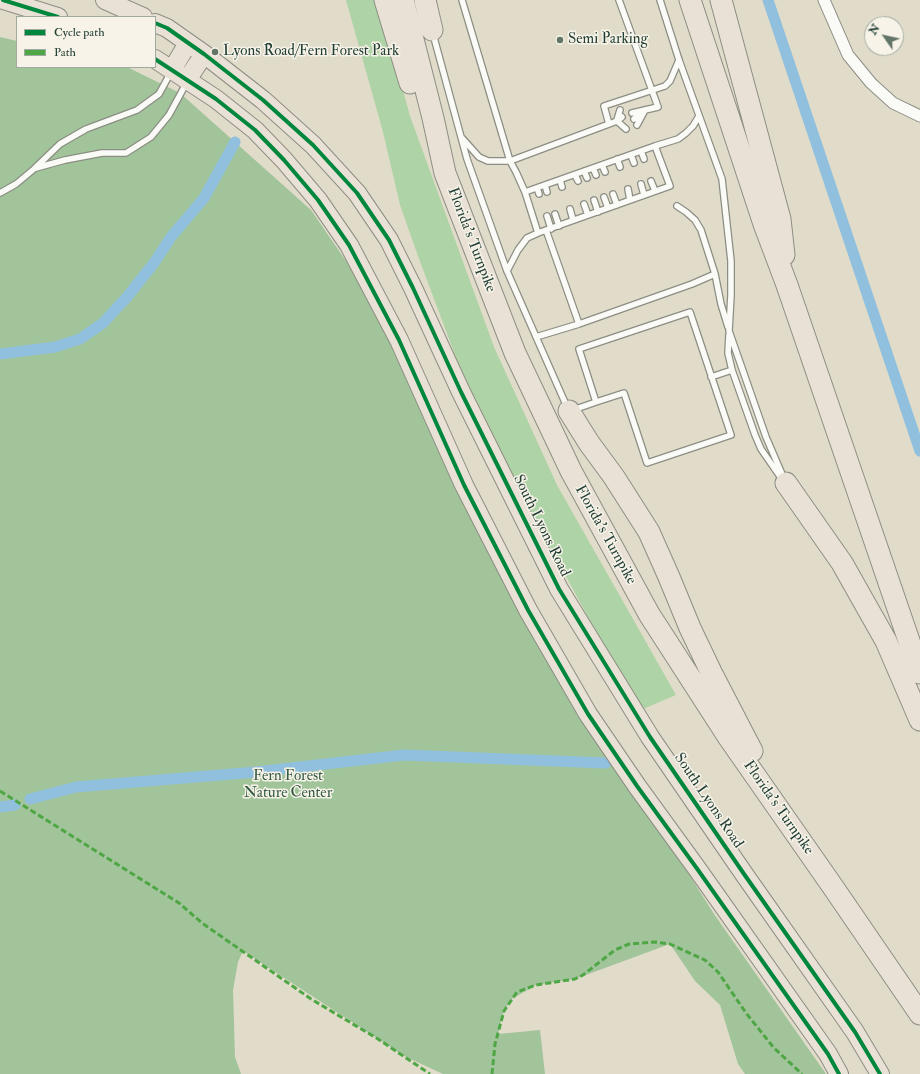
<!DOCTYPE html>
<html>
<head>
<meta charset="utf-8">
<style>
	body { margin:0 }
	#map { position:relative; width:920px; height:1074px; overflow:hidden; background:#e1dcca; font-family:"IM FELL Double Pica",serif }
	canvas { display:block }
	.legend { position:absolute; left:16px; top:16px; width:140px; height:52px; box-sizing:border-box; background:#f7f3e8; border:1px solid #a1aaa0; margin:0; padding:5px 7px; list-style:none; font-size:12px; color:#1f3d34 }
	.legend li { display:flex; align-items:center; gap:8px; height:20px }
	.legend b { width:20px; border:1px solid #a1aaa0 }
	.north { position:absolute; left:864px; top:16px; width:40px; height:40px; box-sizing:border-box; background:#f7f3e8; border:1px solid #a1aaa0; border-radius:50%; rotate:304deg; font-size:11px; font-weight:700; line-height:16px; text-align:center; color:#1f3d34 }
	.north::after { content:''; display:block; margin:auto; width:14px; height:18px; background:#637568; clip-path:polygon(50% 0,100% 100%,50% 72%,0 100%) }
</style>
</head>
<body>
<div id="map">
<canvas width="920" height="1074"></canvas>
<ul class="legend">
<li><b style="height:5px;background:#00873e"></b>Cycle path</li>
<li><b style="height:5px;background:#4fa644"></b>Path</li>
</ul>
<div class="north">N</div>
</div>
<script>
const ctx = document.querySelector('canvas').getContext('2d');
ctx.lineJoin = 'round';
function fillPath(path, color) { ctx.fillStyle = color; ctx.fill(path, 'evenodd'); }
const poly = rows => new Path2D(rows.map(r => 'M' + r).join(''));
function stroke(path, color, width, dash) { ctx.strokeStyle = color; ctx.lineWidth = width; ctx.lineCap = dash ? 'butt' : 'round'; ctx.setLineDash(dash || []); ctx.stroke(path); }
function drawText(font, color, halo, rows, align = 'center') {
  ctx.font = font + ' "IM FELL Double Pica",serif'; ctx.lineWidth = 3; ctx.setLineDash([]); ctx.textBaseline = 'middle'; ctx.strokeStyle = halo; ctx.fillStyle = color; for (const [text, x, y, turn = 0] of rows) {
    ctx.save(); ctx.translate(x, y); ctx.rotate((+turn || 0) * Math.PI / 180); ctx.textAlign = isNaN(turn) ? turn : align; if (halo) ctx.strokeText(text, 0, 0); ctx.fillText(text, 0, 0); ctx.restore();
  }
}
fillPath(poly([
	[346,0,378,0,410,116,494,347,557,485,676,695,643,709,590,621,502,457,458,363,418,256,400,205,383,132]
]), '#aed3a6');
fillPath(poly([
	[0,37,17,41,17,67,127,67,180,93,311,210,357,277,588,714,714,914,826,1074,745,1074,738,1064,720,1005,695,981,670,944,575,979,536,985,512,999,504,1011,498,1034,540,1030,545,1074,443,1074,404,1056,243,951,238,962,233,990,235,1057,241,1074,0,1074]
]), '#a1c49b');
stroke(poly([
	[768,0,920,451],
	[0,354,55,347,80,339,103,323,127,297,154,263,171,237,204,198,235,142],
	[30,799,76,787,256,772,404,755,606,763],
	[0,807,15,805]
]), '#90c0dd', 11);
const service = poly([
	[462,0,510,161,516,172,525,192,538,233,546,230,579,324],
	[619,0,658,107,632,113],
	[660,0,679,60,722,179,731,261,731,295,729,331,766,437,785,481],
	[433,34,467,159,507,271,567,407],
	[634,119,642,113],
	[617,120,620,110],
	[617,121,626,129],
	[609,124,604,106,665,86,670,81,679,60],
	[637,125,645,110],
	[462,138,479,157,488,161,510,161,609,124,617,121,622,117],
	[655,146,678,139,686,133,693,126,699,116],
	[641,151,644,159],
	[631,155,634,163],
	[617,159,620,167],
	[602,165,605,172],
	[36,168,65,160,102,153,126,153,151,137,169,115,187,82],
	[593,168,596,175],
	[584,171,587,178],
	[575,175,578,181],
	[560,180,562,187],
	[651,181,655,191],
	[641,184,644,195],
	[545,185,547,192],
	[537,188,539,194],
	[628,189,630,200],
	[525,192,655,146,670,186,546,230],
	[0,193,16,184,34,169,60,144,86,129,137,110,159,94,171,72],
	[613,194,617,205],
	[604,197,608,208],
	[594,200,598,212],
	[584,204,588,215],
	[677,206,686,212,695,220,701,230,715,274,721,304,728,327],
	[570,209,573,220],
	[555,214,559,226],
	[547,216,551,229],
	[507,271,518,250,527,238,538,233],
	[729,335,728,353,732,370,755,435,761,449,779,475],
	[536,337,579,324,692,284,715,274],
	[711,377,732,370],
	[573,410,596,402,624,393,647,463,731,435,690,312,579,349,596,402]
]);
const minor = poly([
	[824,0,848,55,871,83,893,103,920,116]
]);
const primary = poly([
	[3,0,58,17],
	[105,0,143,17],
	[155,23,167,28,204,54,263,100,313,145,357,193,389,240,413,288,461,392,559,589,650,737,744,874,855,1032,880,1074],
	[155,59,216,99,255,130,284,160,318,200,349,245,399,340,464,485,528,610,588,714,637,786,698,870,828,1054,839,1074],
	[172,70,188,43],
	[187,80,204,54]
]);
const motorway = poly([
	[385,0,410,83],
	[403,0,433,118,445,173,515,353,571,471,649,614,729,738,833,887,920,1014],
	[425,0,432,30],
	[690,0,764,224,787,285,920,673],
	[721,0,780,219,784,255],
	[569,411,589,443,614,477,649,532,669,577,690,628,711,672,752,751],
	[786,483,842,563,886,641,920,720]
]);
stroke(service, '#8c8e84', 8);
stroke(minor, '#8c8e84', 13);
stroke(primary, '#8c8e84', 20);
stroke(motorway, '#8c8e84', 23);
stroke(service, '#fafaf7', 5.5);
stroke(minor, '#fafaf7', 11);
stroke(primary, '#eae1d6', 18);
stroke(motorway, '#eae1d6', 21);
stroke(poly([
	[0,791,179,903,202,923,311,999,378,1039,430,1074],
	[492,1074,495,1044,504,1011,517,992,536,985,575,979,583,975,615,950,629,944,655,942,670,944,705,960,718,972,746,1013,774,1048,802,1074]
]), '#4fa644', 3, [6, 3]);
stroke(poly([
	[3,0,58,17],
	[155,23,167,28,204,54,263,100,313,145,357,193,389,240,413,288,461,392,559,589,650,737,744,874,855,1032,880,1074],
	[155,59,216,99,255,130,284,160,318,200,349,245,399,340,464,485,528,610,588,714,637,786,698,870,828,1054,839,1074]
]), '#00873e', 4);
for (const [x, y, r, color] of [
	[560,40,4,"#637568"],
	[215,52,4,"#637568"]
]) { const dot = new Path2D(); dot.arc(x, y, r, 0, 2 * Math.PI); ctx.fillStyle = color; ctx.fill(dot); stroke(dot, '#f7f3e8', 1.5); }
drawText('15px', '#1f3d34', '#f7f3e8', [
	["Semi Parking",568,40],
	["Lyons Road/Fern Forest Park",223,52]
], 'left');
drawText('15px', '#1f3d34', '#f7f3e8', [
	["Florida's Turnpike",471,240,69],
	["South Lyons Road",541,526,64],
	["Florida's Turnpike",605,535,61],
	["South Lyons Road",708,801,56],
	["Florida's Turnpike",778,808,55]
]);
drawText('15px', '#335a45', '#f7f3e8', [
	["Fern Forest",288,777],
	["Nature Center",288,794]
]);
</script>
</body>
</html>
